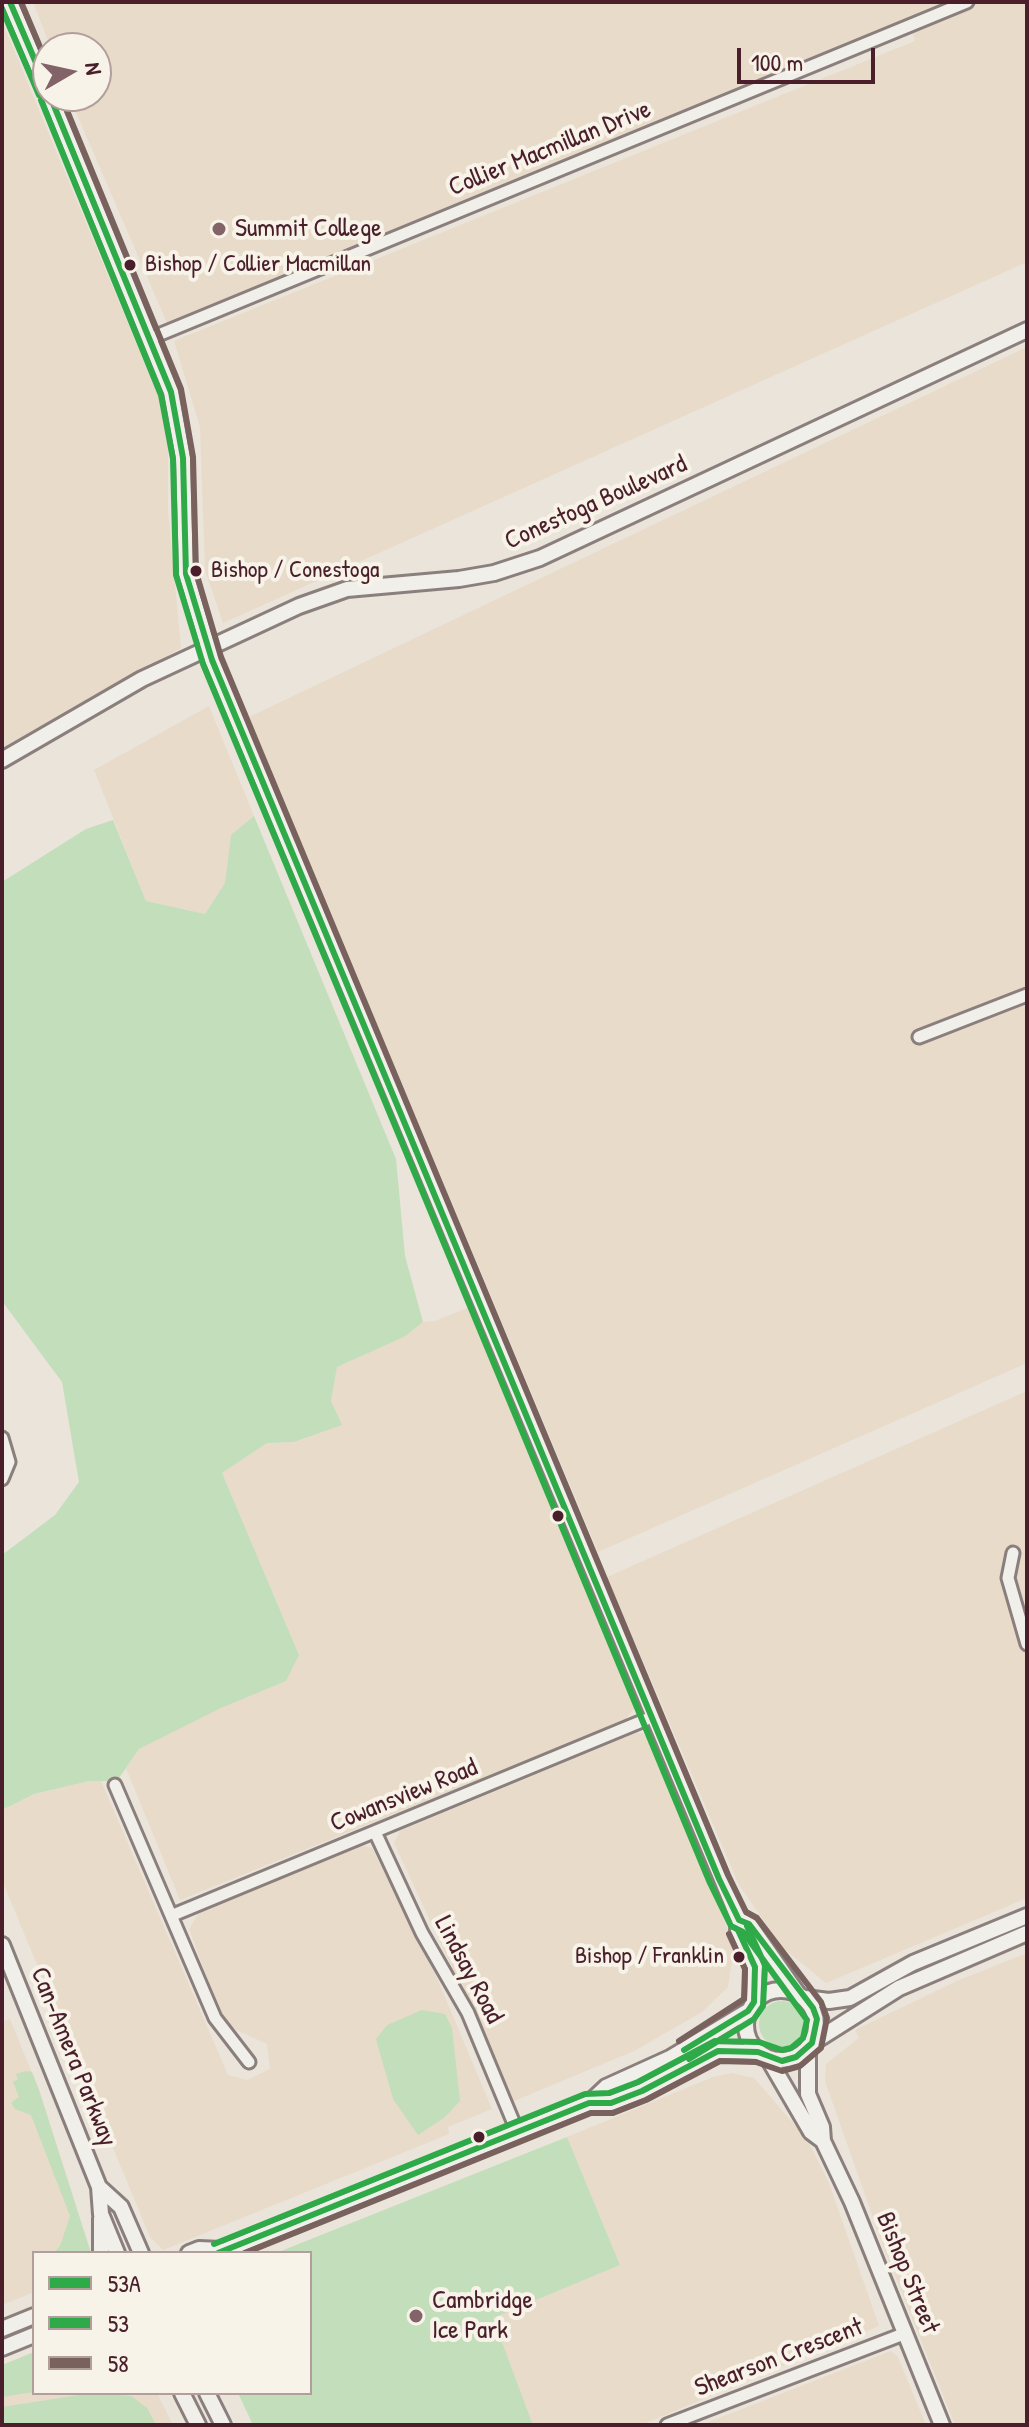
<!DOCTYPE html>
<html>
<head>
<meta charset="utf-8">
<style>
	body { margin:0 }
	#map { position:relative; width:1029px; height:2427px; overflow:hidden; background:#eae4da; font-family:"Patrick Hand",sans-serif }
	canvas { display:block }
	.frame { position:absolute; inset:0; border:4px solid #4a1f2b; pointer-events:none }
	.legend { position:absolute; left:32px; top:2251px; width:280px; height:144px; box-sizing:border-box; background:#f7f3e8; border:2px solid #b29e9c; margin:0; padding:10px 14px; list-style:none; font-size:24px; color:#4a1f2b }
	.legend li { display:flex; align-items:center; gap:16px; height:40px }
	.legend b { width:40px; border:2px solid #b29e9c }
	.north { position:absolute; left:32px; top:32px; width:80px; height:80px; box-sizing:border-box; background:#f7f3e8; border:2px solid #b29e9c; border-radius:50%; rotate:81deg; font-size:22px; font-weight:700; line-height:32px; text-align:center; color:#4a1f2b }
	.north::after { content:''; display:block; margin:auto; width:28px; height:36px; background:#826468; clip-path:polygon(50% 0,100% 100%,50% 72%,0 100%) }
	.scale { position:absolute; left:737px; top:48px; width:138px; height:36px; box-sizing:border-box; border:4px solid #4a1f2b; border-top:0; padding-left:10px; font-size:24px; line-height:28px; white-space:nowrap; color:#4a1f2b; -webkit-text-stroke:6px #f7f3e8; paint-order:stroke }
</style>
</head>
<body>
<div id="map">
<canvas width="1029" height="2427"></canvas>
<div class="frame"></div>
<ul class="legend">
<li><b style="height:10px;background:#2eab48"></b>53A</li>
<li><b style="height:10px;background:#2eab48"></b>53</li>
<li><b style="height:10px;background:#79625d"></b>58</li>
</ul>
<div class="north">N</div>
<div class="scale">100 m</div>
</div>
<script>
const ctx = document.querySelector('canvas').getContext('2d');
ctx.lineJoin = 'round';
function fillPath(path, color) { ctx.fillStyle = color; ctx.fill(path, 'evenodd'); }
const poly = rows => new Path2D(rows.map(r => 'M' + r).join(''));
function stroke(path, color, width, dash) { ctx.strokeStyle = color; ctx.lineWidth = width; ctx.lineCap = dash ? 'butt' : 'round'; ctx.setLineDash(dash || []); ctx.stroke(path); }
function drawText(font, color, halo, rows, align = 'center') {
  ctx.font = font + ' "Patrick Hand",sans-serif'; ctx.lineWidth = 8; ctx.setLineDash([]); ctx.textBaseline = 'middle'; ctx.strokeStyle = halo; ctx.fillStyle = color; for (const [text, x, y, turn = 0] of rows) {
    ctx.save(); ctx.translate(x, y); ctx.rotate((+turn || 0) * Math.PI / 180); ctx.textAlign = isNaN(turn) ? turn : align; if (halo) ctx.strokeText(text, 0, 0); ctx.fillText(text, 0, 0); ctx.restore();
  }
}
fillPath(poly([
	[33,2,1027,2,1027,262,223,623,205,570,200,427,174,341,915,41,909,21,646,133,167,323,69,96,96,96,96,48,51,48],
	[2,21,168,420,168,511,181,648,2,751],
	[1027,347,1027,1363,598,1552,249,717],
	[209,706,254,816,231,835,225,883,205,914,146,901,94,770],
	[473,1306,636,1703,634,1709,624,1721,180,1900,126,1768,139,1749,221,1707,286,1681,299,1655,222,1473,267,1443,295,1442,341,1425,331,1402,337,1367,404,1337,423,1322,435,1321],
	[1027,1391,1027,1898,826,1983,782,1947,739,1885,607,1577],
	[636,1733,642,1733,654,1742,739,1958,732,1960,728,1987,702,2012,634,2051,514,2101,394,1843,400,1831],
	[89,1781,101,1781,228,2075,247,2080,270,2069,267,2044,232,2028,217,2005,189,1929,198,1914,360,1845,372,1848,436,1976,492,2109,448,2127,449,2134,163,2250,150,2237,2,1880,2,1810,34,1794],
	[1027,1953,1027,2425,955,2425,883,2246,825,2081,826,2064,859,2038,855,2030,957,1981],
	[10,2019,39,2090,91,2253,34,2253,34,2292,2,2305,2,2022],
	[731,2073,754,2078,807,2139,829,2183,879,2326,641,2425,533,2425,493,2318,620,2265,567,2137,713,2077],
	[891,2351,898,2357,926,2425,701,2425],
	[34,2355,34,2393,157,2393,173,2425,2,2425,2,2368]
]), '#e8dbca');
fillPath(poly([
	[254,816,396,1159,405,1256,423,1322,404,1337,337,1367,331,1401,342,1425,294,1442,267,1443,222,1473,299,1655,286,1681,221,1708,139,1749,117,1781,89,1781,34,1794,2,1810,2,1555,55,1515,79,1482,62,1382,2,1301,2,882,86,829,113,820,146,901,205,914,225,883,231,835],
	'759 2024a23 23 0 1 1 46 0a23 23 0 1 1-46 0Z',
	[422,2010,445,2014,452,2028,460,2101,445,2117,418,2135,393,2099,376,2039,387,2025],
	[26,2071,32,2072,39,2090,91,2253,54,2253,60,2246,70,2216,31,2115,15,2109,11,2103,19,2097,13,2082,18,2079,16,2074],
	[567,2137,620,2265,493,2318,533,2425,253,2425,238,2393,310,2393,310,2253,276,2253],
	[34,2352,34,2392,2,2397,2,2365],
	[92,2393,131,2396,147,2408,156,2425,2,2425,2,2407]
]), '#c3deba');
const street = poly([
	[151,338,967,2],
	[919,1037,1027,995],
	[2,1438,9,1462,2,1479],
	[1013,1553,1008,1578,1027,1644],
	[115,1785,215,2018,249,2062],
	[375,1832,422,1933,468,2013,517,2131],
	[173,1915,652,1717],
	[667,2425,906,2333]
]);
const secondary = poly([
	[10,2,48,91],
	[50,96,171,392,183,458,186,574,212,660,739,1920,738,1930,755,1967,754,2002],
	[2,760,142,679,299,606,347,589,459,579,494,573,540,558,1027,330],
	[739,1920,749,1924,798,1994],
	[2,1945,99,2187,101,2214,117,2253],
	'746 2025a35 35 0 1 1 70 0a35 35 0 1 1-70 0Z',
	[805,1998,829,2001,850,1998,913,1963,1027,1916],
	[812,2043,899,1988,1027,1933],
	[808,2049,808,2094,822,2127,823,2141,852,2202,942,2425],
	[768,2058,811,2132,823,2141],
	[589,2103,606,2087,670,2058,748,2011],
	[99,2187,121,2207,141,2253],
	[101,2218,101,2253],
	[189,2253,199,2249,221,2250],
	[218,2253,589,2103,611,2103,642,2091,718,2051,758,2052],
	[2,2329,34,2316],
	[2,2348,34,2335],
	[182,2393,198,2425],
	[207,2393,223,2425]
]);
stroke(street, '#8a7f7d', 17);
stroke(secondary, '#8a7f7d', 20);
stroke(street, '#f1efea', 11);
stroke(secondary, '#f1efea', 14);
stroke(poly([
	[10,2,48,91],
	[50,96,171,392,183,458,186,574,212,660,719,1879,739,1920,749,1924,813,2008,817,2019,812,2043,796,2057,782,2061,758,2052,718,2051,642,2091,611,2103,589,2103,218,2253],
	[684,2050,748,2011,754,2002,755,1967,738,1930]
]), '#2eab48', 6);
stroke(poly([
	[2,9,39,95],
	[41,100,161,395,173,459,176,575,203,664,710,1883,731,1926,743,1932,807,2020,803,2038,791,2048,782,2050,759,2042,715,2041,638,2082,609,2093,585,2094,214,2244],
	[689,2059,754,2019,763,2006,765,1965,747,1926]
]), '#2eab48', 6);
stroke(poly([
	[21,2,48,66],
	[61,96,181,389,193,457,196,572,221,657,728,1875,746,1912,757,1918,821,2002,827,2018,821,2048,800,2066,782,2071,756,2062,720,2061,646,2100,613,2113,591,2113,245,2253],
	[679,2041,744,1999,745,1969,729,1934]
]), '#79625d', 6);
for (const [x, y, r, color] of [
	[219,229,8,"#826468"],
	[130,265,7,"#4a1f2b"],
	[196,571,7,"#4a1f2b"],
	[558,1516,7,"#4a1f2b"],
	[739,1957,7,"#4a1f2b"],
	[479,2137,7,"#4a1f2b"],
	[416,2316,8,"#826468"]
]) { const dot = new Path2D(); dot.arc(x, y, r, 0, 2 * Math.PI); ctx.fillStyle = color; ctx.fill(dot); stroke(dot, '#f7f3e8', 3); }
drawText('24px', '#4a1f2b', '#f7f3e8', [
	["Bishop / Collier Macmillan",145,265],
	["Bishop / Conestoga",211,571],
	["Bishop / Franklin",724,1957,"right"]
], 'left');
drawText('26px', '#4a1f2b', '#f7f3e8', [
	["Collier Macmillan Drive",550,149,-22],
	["Conestoga Boulevard",596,503,-24],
	["Cowansview Road",404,1796,-22],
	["Lindsay Road",468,1970,62],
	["Can-Amera Parkway",73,2057,68],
	["Bishop Street",907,2273,68],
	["Shearson Crescent",779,2358,-21]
]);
drawText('26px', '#4a1f2b', '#f7f3e8', [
	["Summit College",235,229],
	["Cambridge",432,2301],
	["Ice Park",432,2331]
], 'left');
</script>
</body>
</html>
